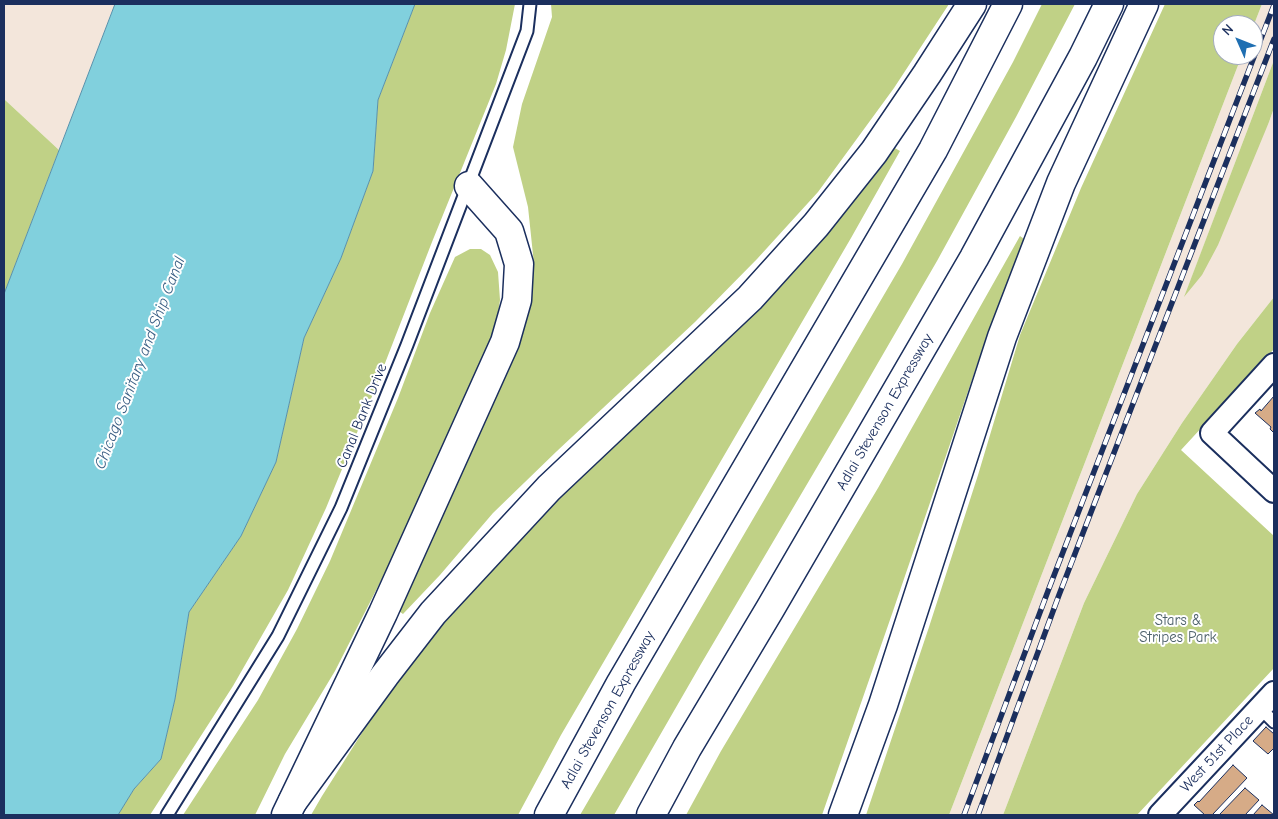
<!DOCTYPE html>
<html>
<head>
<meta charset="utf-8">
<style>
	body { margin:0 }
	#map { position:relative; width:1278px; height:819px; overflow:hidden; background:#fff; font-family:"Comic Neue",sans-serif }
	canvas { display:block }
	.frame { position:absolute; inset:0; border:5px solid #1b2f5e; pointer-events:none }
	.north { position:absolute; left:1213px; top:15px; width:50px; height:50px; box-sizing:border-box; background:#fff; border:1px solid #a4acbf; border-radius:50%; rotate:314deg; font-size:14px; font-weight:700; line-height:20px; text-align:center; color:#1b2f5e }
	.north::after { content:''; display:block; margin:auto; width:18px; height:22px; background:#1f6fb2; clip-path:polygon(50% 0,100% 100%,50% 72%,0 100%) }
</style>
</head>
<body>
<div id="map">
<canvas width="1278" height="819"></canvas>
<div class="frame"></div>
<div class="north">N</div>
</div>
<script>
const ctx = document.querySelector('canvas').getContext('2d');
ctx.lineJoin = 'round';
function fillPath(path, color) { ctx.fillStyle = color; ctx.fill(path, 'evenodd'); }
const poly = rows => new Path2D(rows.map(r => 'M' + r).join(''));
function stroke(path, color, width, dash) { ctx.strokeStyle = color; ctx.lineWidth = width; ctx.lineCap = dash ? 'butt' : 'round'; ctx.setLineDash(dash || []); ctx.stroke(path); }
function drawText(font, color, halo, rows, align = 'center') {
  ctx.font = font + ' "Comic Neue",sans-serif'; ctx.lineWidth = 4; ctx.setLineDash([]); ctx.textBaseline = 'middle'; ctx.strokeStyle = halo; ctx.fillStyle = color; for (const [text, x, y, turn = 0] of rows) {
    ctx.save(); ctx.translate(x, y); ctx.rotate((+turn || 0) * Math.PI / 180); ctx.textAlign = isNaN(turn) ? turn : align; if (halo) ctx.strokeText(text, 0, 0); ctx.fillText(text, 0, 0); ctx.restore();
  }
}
fillPath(poly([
	[4,4,115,4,59,150,4,99],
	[1262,4,1274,4,1274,60,1185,295,1269,122,1274,108,1274,297,1237,344,1182,423,1137,494,1084,603,1003,815,949,815,1242,55,1253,55,1253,27]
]), '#f3e6db');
fillPath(poly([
	[415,4,515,4,506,50,496,84,432,242,375,389,326,508,288,590,233,686,150,815,118,815,134,789,161,759,175,699,189,612,241,536,276,462,304,338,341,258,373,171,378,100],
	[551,4,949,4,894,88,818,192,757,259,695,322,557,451,493,513,440,575,403,614,393,607,516,335,534,264,528,207,513,147,522,104,552,17],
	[1042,4,1075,4,1016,117,937,261,849,413,701,664,614,815,580,815,902,264,1013,62],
	[1165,4,1262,4,1253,27,1253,25,1223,25,1223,55,1242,55,949,815,866,815,929,627,978,475,1020,335,1081,188],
	[1274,60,1274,108,1269,122,1218,245,1202,275,1184,297],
	[4,99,59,150,4,294],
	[893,147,900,151,851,238,561,735,518,815,311,815,322,796,379,706,437,628,546,506,762,304,798,266,826,234,859,193],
	[1020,236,1024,239,978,362,892,614,822,815,686,815,721,751,878,488],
	[470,249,481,249,490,255,498,272,500,300,494,341,423,498,335,671,285,754,255,815,183,815,258,700,297,629,330,561,398,398,430,313,455,257],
	[1274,297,1274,349,1181,450,1274,536,1274,668,1137,815,1003,815,1084,603,1137,494,1182,423,1237,344]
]), '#c0d186');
const water = poly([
	[115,4,415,4,378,100,373,171,341,258,304,338,276,462,241,536,189,612,175,699,161,759,134,789,118,815,4,815,4,294,115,4]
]);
fillPath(water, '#81d0dd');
stroke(water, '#5890aa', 1);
const building = poly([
	[1274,396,1274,433,1270,429,1271,427,1255,413,1260,409,1261,411,1274,396],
	[1266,727,1274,734,1274,748,1268,754,1253,741,1266,727],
	[1233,765,1247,778,1213,814,1214,815,1205,815,1194,805,1198,801,1199,802,1233,765],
	[1245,788,1259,800,1245,815,1219,815,1245,788],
	[1262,805,1274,815,1253,815,1262,805]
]);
fillPath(building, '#d6ab87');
stroke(building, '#1b2f5e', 1);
const service = poly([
	[1260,708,1274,722],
	[167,815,278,636,341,508,407,345,527,31,530,4]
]);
const minor = poly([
	[1274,365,1212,433,1274,491],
	[1160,815,1274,693]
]);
const primary = poly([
	[286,815,383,613,505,342,517,300,519,264,509,231,469,186]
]);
const motorway = poly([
	[293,801,385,675,433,613,549,488,750,298,816,225,874,152,927,74,972,4],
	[549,815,621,683,933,150,1008,4],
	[651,815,687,748,770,609,974,258,1083,57,1109,4],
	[843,815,883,705,1002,337,1061,183,1144,4]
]);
stroke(service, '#1b2f5e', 15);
stroke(minor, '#1b2f5e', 26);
stroke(primary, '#1b2f5e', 31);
stroke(motorway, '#1b2f5e', 31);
stroke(service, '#fff', 11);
stroke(minor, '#fff', 22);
stroke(primary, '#fff', 28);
stroke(motorway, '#fff', 28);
const rail = poly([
	[964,815,1048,591,1274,5],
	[978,815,1059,595,1274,39]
]);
stroke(rail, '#1b2f5e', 5.5);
stroke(rail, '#fff', 4, [11]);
drawText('15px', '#1b2f5e', '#fff', [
	["Adlai Stevenson Expressway",885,412,-60],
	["Canal Bank Drive",362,416,-68],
	["Adlai Stevenson Expressway",608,710,-61],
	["West 51st Place",1217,754,-47]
]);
drawText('15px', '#4d606a', '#fff', [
	["Stars &",1178,621],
	["Stripes Park",1178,638]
]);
drawText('italic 16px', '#3a5f84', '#fff', [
	["Chicago Sanitary and Ship Canal",140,363,-69]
]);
</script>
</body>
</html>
